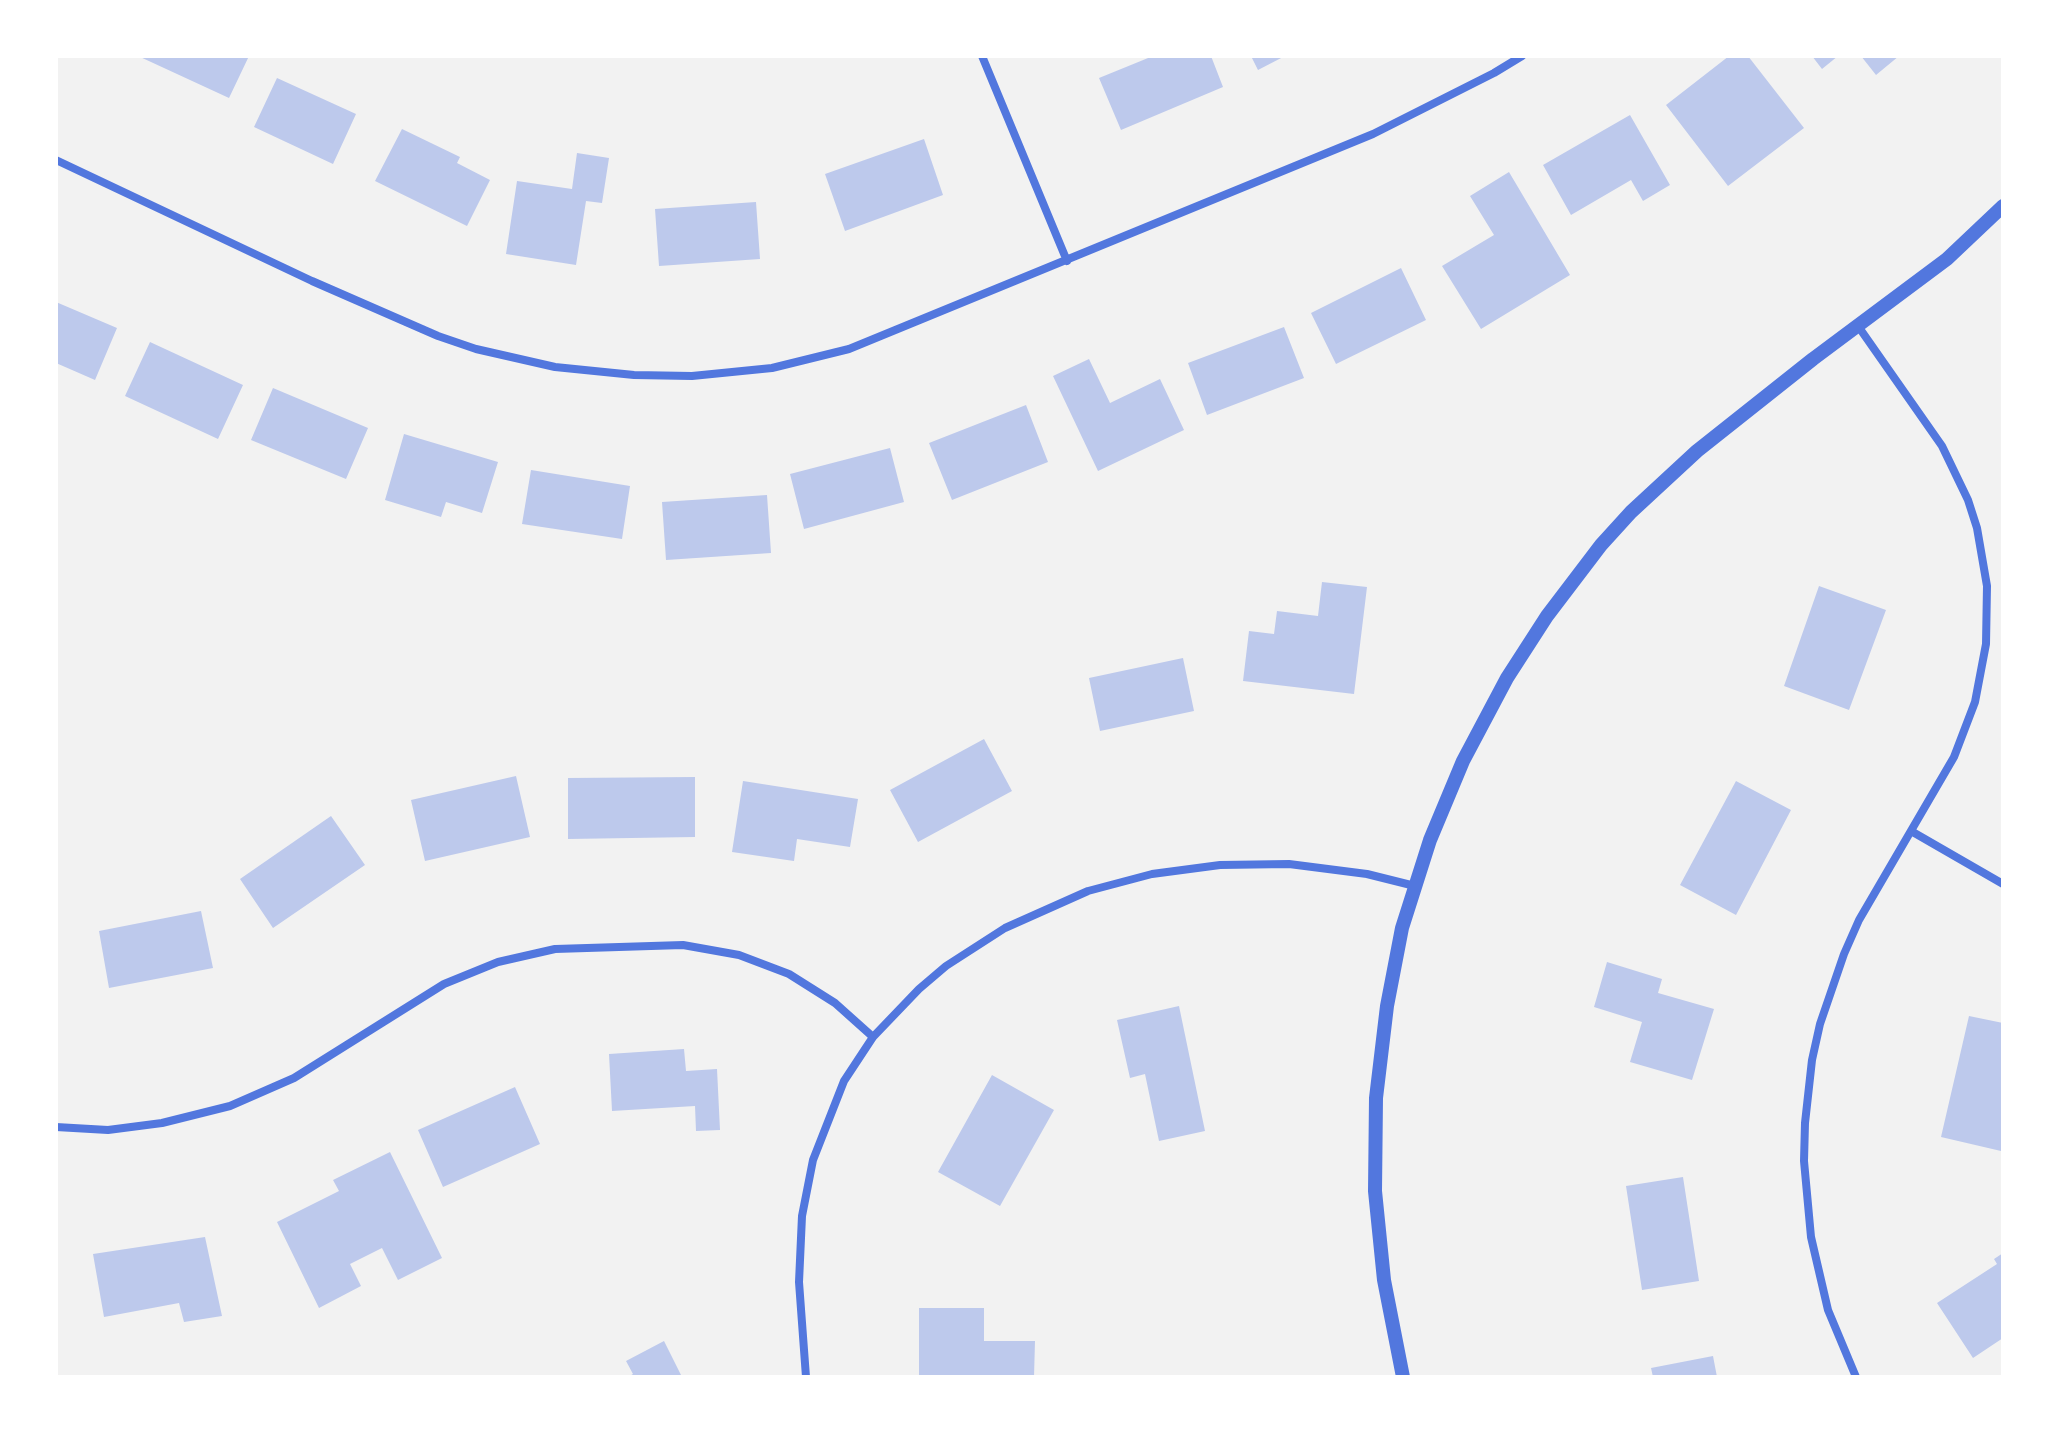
<!DOCTYPE html>
<html>
<head>
<meta charset="utf-8">
<style>
	body { margin:0 }
	#map { position:relative; width:2059px; height:1433px; overflow:hidden; background:#f2f2f2; font-family:"Nunito Sans",sans-serif }
	canvas { display:block }
	.frame { position:absolute; inset:0; border:58px solid #fff; pointer-events:none }
</style>
</head>
<body>
<div id="map">
<canvas width="2059" height="1433"></canvas>
<div class="frame"></div>
</div>
<script>
const ctx = document.querySelector('canvas').getContext('2d');
ctx.lineJoin = 'round';
function fillPath(path, color) { ctx.fillStyle = color; ctx.fill(path, 'evenodd'); }
const poly = rows => new Path2D(rows.map(r => 'M' + r).join(''));
function stroke(path, color, width, dash) { ctx.strokeStyle = color; ctx.lineWidth = width; ctx.lineCap = dash ? 'butt' : 'round'; ctx.setLineDash(dash || []); ctx.stroke(path); }
fillPath(poly([
	[138,56,249,56,229,98],
	[1153,56,1211,56,1223,87,1121,130,1099,78],
	[1251,56,1285,56,1258,70],
	[1729,56,1748,56,1804,128,1728,186,1666,105],
	[1812,56,1838,56,1822,69],
	[1861,56,1899,56,1876,75],
	[277,78,356,114,333,164,254,127],
	[1630,115,1670,185,1643,201,1631,180,1571,215,1543,165],
	[402,129,460,157,457,163,490,180,467,226,375,181],
	[924,139,943,195,845,231,825,174],
	[577,153,609,158,602,203,586,201,576,265,506,254,517,181,572,189],
	[1509,172,1570,275,1481,329,1442,266,1494,235,1470,196],
	[756,202,760,259,659,266,655,209],
	[1401,268,1426,320,1336,364,1311,313],
	[56,302,117,328,95,380,56,363],
	[1284,327,1304,378,1207,415,1188,363],
	[150,342,243,385,218,439,125,396],
	[1089,359,1110,403,1160,379,1184,430,1098,471,1053,376],
	[273,388,368,428,346,479,251,440],
	[1026,405,1048,462,952,500,929,443],
	[404,434,498,462,482,513,446,502,441,517,385,500],
	[890,448,904,502,804,529,790,474],
	[531,470,630,486,622,539,522,524],
	[767,495,771,553,666,560,662,502],
	[1322,582,1367,587,1354,694,1243,681,1249,631,1274,634,1277,611,1318,616],
	[1819,586,1886,610,1849,710,1784,686],
	[1183,658,1194,711,1100,731,1089,678],
	[984,739,1012,791,918,842,890,790],
	[516,776,530,837,425,861,411,800],
	[695,777,695,837,568,839,568,778],
	[743,781,858,799,850,847,797,839,794,861,732,852],
	[1736,781,1791,810,1736,915,1680,885],
	[331,816,365,865,273,928,240,879],
	[201,911,213,968,109,988,99,931],
	[1607,962,1662,979,1658,993,1714,1009,1692,1080,1630,1062,1642,1022,1594,1007],
	[1179,1006,1205,1131,1159,1141,1145,1074,1130,1078,1117,1020],
	[1969,1016,2003,1023,2003,1142,2001,1151,1941,1137],
	[684,1049,686,1071,717,1069,720,1130,696,1131,695,1106,612,1111,609,1054],
	[992,1075,1054,1110,1000,1206,938,1172],
	[515,1087,540,1144,443,1187,418,1130],
	[390,1152,442,1258,398,1280,382,1248,350,1264,361,1286,319,1308,277,1222,339,1191,333,1180],
	[1683,1177,1699,1281,1642,1290,1626,1186],
	[205,1237,222,1316,184,1322,179,1303,104,1317,93,1254],
	[2003,1253,2003,1338,1973,1358,1937,1303,1997,1264,1994,1259],
	[919,1308,984,1308,984,1341,1035,1341,1034,1377,919,1377],
	[664,1341,682,1377,628,1377,633,1374,626,1361],
	[1713,1356,1717,1377,1653,1377,1651,1368]
]), '#bdc9ec');
stroke(poly([
	[982,56,1067,261],
	[56,160,312,281,438,336,476,349,555,367,634,375,692,376,772,368,849,349,1373,134,1494,73,1522,56],
	[1911,831,2003,884],
	[56,1127,108,1130,162,1123,230,1106,294,1078,444,984,498,962,555,949,683,945,739,955,789,974,835,1003,873,1037],
	[806,1377,799,1282,802,1216,813,1160,844,1081,873,1037,919,989,946,966,1005,928,1088,891,1152,874,1220,865,1289,864,1367,874,1415,886],
	[1856,1377,1828,1310,1811,1237,1804,1161,1805,1123,1812,1060,1820,1024,1844,954,1859,920,1954,757,1975,702,1986,644,1987,586,1977,528,1968,500,1942,446,1858,326]
]), '#5277de', 8);
stroke(poly([
	[1403,1377,1384,1280,1375,1191,1376,1098,1387,1006,1402,928,1430,840,1463,761,1507,678,1547,616,1601,545,1631,512,1697,451,1813,359,1947,259,2003,206]
]), '#5277de', 14);
</script>
</body>
</html>
